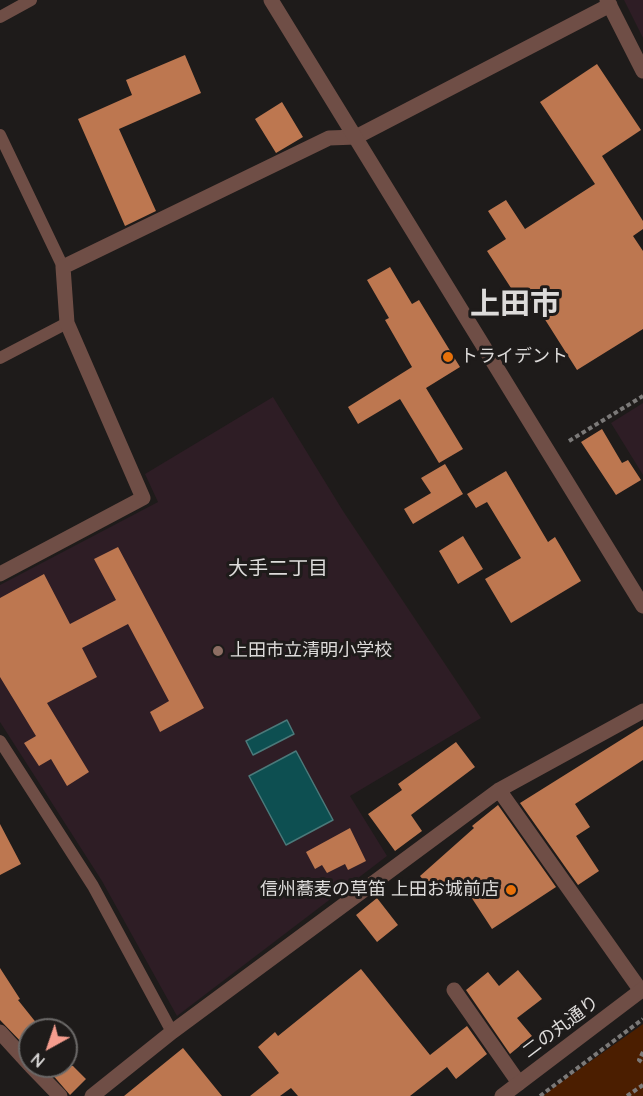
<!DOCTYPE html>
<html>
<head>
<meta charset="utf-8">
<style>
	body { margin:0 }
	#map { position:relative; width:643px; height:1096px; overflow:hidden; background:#1e1b1a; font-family:Quicksand,sans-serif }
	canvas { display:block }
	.north { position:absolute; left:18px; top:1018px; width:60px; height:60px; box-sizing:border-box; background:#1e1b1a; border:2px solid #6a6867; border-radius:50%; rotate:220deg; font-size:16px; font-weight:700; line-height:24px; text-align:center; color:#dddbda }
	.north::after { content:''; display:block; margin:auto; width:21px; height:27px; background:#f59d8e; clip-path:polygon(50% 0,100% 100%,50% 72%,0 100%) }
</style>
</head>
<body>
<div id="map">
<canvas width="643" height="1096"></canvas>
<div class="north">N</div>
</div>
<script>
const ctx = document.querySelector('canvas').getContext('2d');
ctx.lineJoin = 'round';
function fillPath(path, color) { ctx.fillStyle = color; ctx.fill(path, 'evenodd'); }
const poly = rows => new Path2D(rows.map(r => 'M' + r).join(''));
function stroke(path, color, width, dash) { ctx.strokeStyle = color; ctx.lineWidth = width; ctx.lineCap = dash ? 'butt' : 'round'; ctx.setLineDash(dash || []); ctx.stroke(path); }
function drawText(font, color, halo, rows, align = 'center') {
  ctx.font = font + ' Quicksand,"Noto Sans JP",sans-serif'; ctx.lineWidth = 6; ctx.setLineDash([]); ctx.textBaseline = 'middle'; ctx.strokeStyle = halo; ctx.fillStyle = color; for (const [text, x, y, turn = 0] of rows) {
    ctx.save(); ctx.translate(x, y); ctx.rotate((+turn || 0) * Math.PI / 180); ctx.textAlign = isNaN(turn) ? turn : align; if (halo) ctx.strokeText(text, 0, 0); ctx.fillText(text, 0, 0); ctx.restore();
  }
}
fillPath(poly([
	[624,0,643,0,643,38],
	[273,397,343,511,481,718,350,796,387,856,177,1016,102,881,0,722,0,585,158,502,145,474],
	[643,403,643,475,611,423]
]), '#2e1d25');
fillPath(poly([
	[643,1024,643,1096,543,1096,553,1088]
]), '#4b1e00');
const water = poly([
	[287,720,294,734,253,755,246,741,287,720],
	[296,751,333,820,286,845,249,776,296,751]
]);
fillPath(water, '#0d4f51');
stroke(water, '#4b797a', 1.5);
fillPath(poly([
	[185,55,201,93,119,129,156,211,125,226,78,119,132,95,126,80],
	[597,64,641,130,602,156,643,221,643,229,633,236,643,251,643,329,577,370,532,299,522,305,487,251,506,239,488,211,506,200,525,229,595,184,540,102],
	[282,102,303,137,276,153,255,119],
	[390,267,412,304,419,300,460,367,426,388,463,449,439,463,400,399,358,424,348,407,412,367,385,320,389,318,367,280],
	[602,429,622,463,628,460,641,480,616,495,581,442],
	[445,464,463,494,413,524,404,509,431,493,421,478],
	[506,471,548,542,555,537,581,581,511,623,485,579,521,558,487,502,476,508,467,494],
	[463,536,483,569,458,584,439,551],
	[118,547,204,708,160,732,150,712,169,701,128,624,82,648,97,677,47,703,89,772,67,786,51,759,39,766,24,743,36,736,0,677,0,598,44,574,70,624,116,600,94,559],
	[643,726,643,760,575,804,590,827,576,836,599,871,578,885,520,803],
	[456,742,475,767,411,815,422,831,395,851,368,814,402,790,398,784],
	[498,805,556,887,492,929,460,880,438,898,420,876,474,828,472,826],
	[0,824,21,864,0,875],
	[350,828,366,861,348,870,345,864,327,873,322,865,315,869,306,852],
	[377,898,398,925,377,942,356,915],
	[0,968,20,999,18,1000,42,1030,30,1030,30,1051,0,1020],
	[361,969,430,1055,467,1026,487,1054,456,1079,447,1067,410,1096,298,1096,291,1088,280,1096,250,1096,279,1073,258,1047,275,1032,278,1036],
	[518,970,542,999,517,1018,532,1036,510,1054,466,990,488,972,499,986],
	[183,1048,222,1096,124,1096],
	[45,1066,73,1066,86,1079,70,1095]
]), '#bd7750');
stroke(poly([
	[569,441,643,396],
	[643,1052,639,1060,643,1063],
	[540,1096,643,1019],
	[627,1096,643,1085]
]), '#7b7978', 4, [4.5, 3]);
stroke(poly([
	[0,17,31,0],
	[0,135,63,267],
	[0,358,67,323],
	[0,741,93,886,172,1032]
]), '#6f4e46', 12);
stroke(poly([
	[607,0,643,71],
	[0,574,143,498,67,323,63,267,329,138,356,137,610,5],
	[499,790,641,991],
	[454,990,519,1083],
	[0,1032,30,1065],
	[31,1066,60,1096],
	[92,1096,172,1032,499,790,643,711]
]), '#6f4e46', 15);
stroke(poly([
	[271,0,643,606],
	[502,1096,643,989]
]), '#6f4e46', 15);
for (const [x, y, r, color] of [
	[448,357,6,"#e8710a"],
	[218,651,6,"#8d6e63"],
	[511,890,6,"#e8710a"]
]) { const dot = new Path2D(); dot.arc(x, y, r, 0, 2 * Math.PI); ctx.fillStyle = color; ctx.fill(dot); stroke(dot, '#1e1b1a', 2); }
drawText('18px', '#dddbda', '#1e1b1a', [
	["トライデント",460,357],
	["上田市立清明小学校",230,651],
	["信州蕎麦の草笛 上田お城前店",499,890,"right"]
], 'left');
drawText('18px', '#dddbda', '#1e1b1a', [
	["二の丸通り",561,1027,-37]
]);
drawText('20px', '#dddbda', '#1e1b1a', [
	["大手二丁目",278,569]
]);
drawText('bold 30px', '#dddbda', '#1e1b1a', [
	["上田市",515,305]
]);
</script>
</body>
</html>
